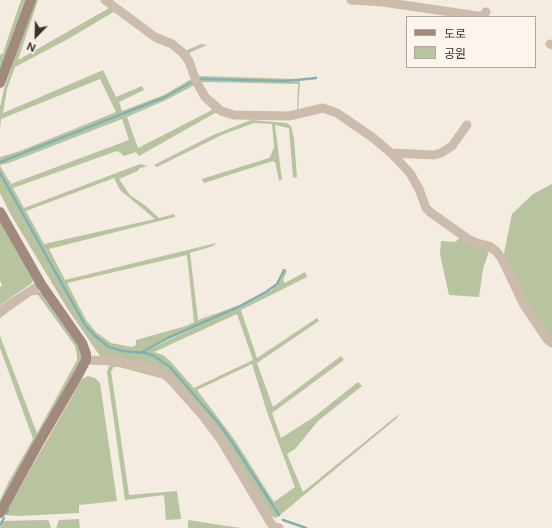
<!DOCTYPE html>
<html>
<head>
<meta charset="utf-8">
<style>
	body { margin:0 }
	#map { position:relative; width:552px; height:528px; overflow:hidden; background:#f4ebe1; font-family:"Public Sans","Noto Sans KR",sans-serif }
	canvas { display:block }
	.legend { position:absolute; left:406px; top:16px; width:130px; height:52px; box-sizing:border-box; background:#fbf5ee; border:1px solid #aea6a0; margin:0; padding:5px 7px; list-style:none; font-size:12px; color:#3b302b }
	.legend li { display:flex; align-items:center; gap:8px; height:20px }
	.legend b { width:20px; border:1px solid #aea6a0 }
	.north { position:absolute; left:16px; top:16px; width:40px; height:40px; -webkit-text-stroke:3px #fbf5ee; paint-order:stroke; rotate:203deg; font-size:11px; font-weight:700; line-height:16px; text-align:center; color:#3b302b }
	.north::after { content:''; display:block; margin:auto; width:14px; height:18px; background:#3b302b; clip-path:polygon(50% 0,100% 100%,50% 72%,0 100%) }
</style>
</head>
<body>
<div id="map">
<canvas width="552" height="528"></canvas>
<ul class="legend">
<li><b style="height:5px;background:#a18a7d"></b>도로</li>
<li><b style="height:11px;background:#b8c4a0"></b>공원</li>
</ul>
<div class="north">N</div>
</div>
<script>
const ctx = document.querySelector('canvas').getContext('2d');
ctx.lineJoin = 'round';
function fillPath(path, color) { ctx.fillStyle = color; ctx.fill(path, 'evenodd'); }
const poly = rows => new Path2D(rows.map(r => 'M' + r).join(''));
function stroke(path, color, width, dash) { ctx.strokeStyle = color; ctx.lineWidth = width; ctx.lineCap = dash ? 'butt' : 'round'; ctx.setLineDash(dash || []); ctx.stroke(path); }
fillPath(poly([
	[21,0,26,0,0,76,0,55,3,53],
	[34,0,38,0,18,60,111,7,115,11,70,38,15,67,7,89,3,113,103,70,116,97,142,86,144,90,119,102,122,111,164,95,193,78,194,80,165,96,0,161,0,157,20,151,116,112,100,79,1,119,0,128,0,107,4,89],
	[201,44,207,45,189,53,199,76,299,79,287,80,201,78,200,79,203,80,291,82,300,81,298,112,297,110,298,84,202,82,202,85,213,101,233,113,209,99,185,51],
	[195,82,220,112,215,113,139,156,136,152,124,156,118,151,114,152,13,188,24,208,140,164,148,166,140,168,138,171,119,179,130,195,146,206,159,218,174,214,175,217,49,249,65,280,216,243,213,246,190,253,198,320,237,306,169,337,140,352,123,350,110,346,95,336,85,324,0,172,0,166,11,184,129,140,122,119,9,163,0,165,0,163,165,98],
	[193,86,195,86,201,96,212,110,138,148,127,117,166,100],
	[114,178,120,190,155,219,44,244,26,211],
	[187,255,194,322,186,326,136,340,136,345,132,347,111,343,96,332,86,320,67,283],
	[251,120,287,123,291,126,294,139,297,177,293,178,289,128,275,125,282,180,279,180,275,162,273,161,204,183,202,179,269,158,271,155,274,147,272,124,254,123,224,134,157,167,154,165,213,135],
	[0,174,84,325,95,336,109,348,123,351,146,354,154,356,170,368,220,426,232,442,279,516,275,518,271,515,223,437,177,381,100,356,67,308,11,215,0,193],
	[552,184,552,340,526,302,503,258,512,214,533,194],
	[0,221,33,280,32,283,0,305,0,287,2,286,0,280],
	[461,237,489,251,483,269,479,297,449,295,440,254,441,241,455,242],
	[285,269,287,271,283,280,285,283,305,272,307,277,241,310,257,358,317,318,319,321,257,363,273,407,341,356,344,360,272,413,281,438,314,417,358,382,362,386,318,421,296,448,287,454,303,492,399,414,397,418,280,515,233,442,202,403,171,367,154,355,143,352,237,308,272,290,280,281],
	[237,314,253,360,194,388,169,360,163,355,154,352],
	[252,364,268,415,295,487,274,502,234,439,197,390],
	[38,291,45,295,78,344,81,351,81,360,78,369,0,505,0,500,9,481,33,439,0,348,0,336,37,433,77,360,77,355,75,346,38,295,34,295,30,296,0,318,0,314],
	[114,364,152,373,164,379,119,367,114,367,111,371,129,495,177,491,181,519,166,520,164,495,125,500,107,372,109,366],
	[88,376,95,378,100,383,117,501,79,505,79,513,18,516,4,515,82,379],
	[79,519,80,528,56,528,59,520],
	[46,520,49,521,51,528,0,528,3,521],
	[188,520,227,526,241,528,188,528]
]), '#b8c4a0');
stroke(poly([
	[201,79,287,81,316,78],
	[0,162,165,97,194,81],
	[0,173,85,325,95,336,109,347,123,351,146,353,154,356,170,367,220,425,232,442,279,515],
	[140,353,168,338,238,307,266,292,277,284,284,270],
	[7,513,8,510],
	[283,520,306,528],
	[0,525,4,518]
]), '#7fb0b2', 2.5);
stroke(poly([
	[105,0,155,37,172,44,183,53,189,61,196,81,205,97,221,111,234,115,289,116,323,108,337,113,372,137,391,153,410,173,419,189,426,208,430,212,468,239,477,243,489,246,496,251,502,259,524,305,547,339,552,343],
	[351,0,383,2,478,16,483,16,486,12],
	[550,44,552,45],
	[391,153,434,155,441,153,452,146,467,125],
	[0,311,41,284],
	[86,360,117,361,138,365,156,370,164,374,171,380,203,416,221,440,270,522,274,527,279,528]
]), '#cdbbac', 9);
stroke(poly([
	[0,83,31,0],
	[0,212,41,284,82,343,86,354,86,360,77,377,38,444,0,513]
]), '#a18a7d', 10);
</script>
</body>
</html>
